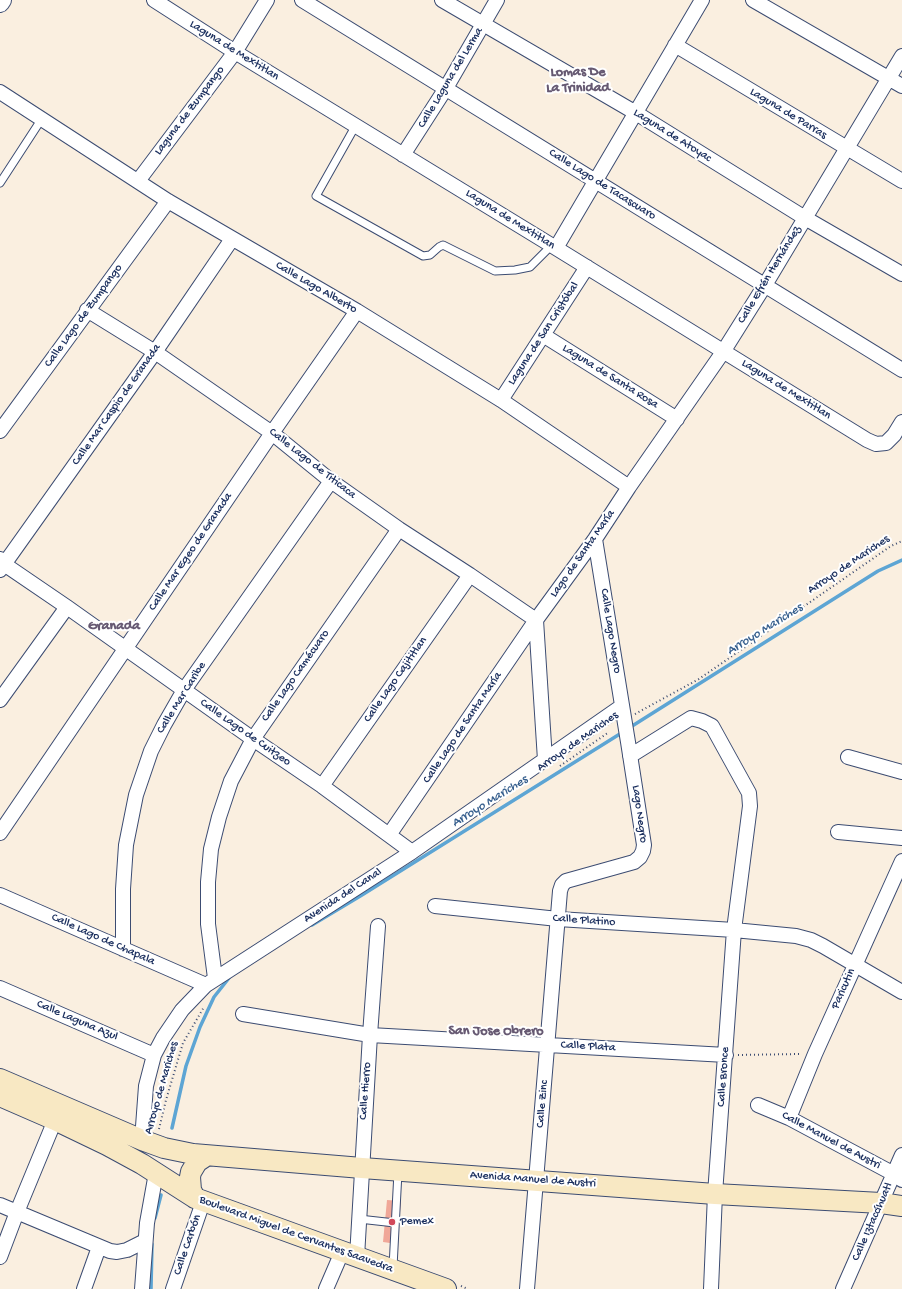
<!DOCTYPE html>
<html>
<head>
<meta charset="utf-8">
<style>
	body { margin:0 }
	canvas { display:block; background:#faefe0 }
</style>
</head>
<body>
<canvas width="902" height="1289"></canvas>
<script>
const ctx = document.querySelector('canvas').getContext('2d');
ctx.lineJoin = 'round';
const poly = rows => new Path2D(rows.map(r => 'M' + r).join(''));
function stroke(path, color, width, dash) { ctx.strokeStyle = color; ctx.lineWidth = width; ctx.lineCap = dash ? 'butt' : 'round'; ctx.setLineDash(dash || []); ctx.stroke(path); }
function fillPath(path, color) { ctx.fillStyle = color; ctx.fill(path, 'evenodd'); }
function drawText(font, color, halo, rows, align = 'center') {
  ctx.font = font + ' "Gochi Hand",sans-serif'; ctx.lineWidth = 4; ctx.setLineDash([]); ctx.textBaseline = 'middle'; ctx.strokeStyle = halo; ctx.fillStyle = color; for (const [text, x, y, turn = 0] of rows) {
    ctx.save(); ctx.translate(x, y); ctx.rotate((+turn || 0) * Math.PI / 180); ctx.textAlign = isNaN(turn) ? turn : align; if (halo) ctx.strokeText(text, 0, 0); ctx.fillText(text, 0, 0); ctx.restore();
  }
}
stroke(poly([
	[629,728,878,571,902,560],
	[312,925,362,895,623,732],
	[172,1128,186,1066,200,1027,214,997,229,978],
	[155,1218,161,1195],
	[151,1289,152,1244]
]), '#5da5d4', 3.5);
fillPath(poly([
	[387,1200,401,1201,397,1244,383,1242]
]), '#f0a798');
const service = poly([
	[356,125,316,196,423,256,430,255,439,247,443,245,495,271,515,270,530,267,547,250,551,245],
	[0,183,41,120],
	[359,1219,395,1223],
	[393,1267,398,1172]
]);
const minor = poly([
	[154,0,235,52,551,245,867,440,876,444,886,443,894,435,902,422],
	[302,0,902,370],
	[442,0,636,113,805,218,902,274],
	[753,0,902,86],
	[675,45,902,181],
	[0,92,168,201,357,311,501,400,629,487],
	[403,155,446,88,497,0],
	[138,181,235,52,267,0],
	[556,248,702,0],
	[87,310,155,352,272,433,331,481,399,529,470,575,536,620],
	[543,335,677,419],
	[501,400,587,267],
	[0,431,168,201],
	[0,559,4,564,67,607,253,739,322,786,412,852],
	[0,570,155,352,232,239],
	[536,620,545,760],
	[0,700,67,607],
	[630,756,691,718,702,721,712,726,749,793,750,806,734,930,715,1194,711,1289],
	[848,757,902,772],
	[322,786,470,575],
	[838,832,902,838],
	[0,833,272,433,357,311],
	[389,835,536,620,595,539,629,487,723,352,765,285,902,56],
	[0,895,206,985],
	[435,906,558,919,734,930,796,936,811,940,823,946,902,992],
	[123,949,123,889,126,845,136,795,151,751,164,725,184,690,331,481],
	[215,978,208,924,208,882,211,849,219,817,231,781,253,739,399,529],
	[0,988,154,1055],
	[243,1014,370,1035,726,1055],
	[758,1105,789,1118,894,1174,902,1180],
	[789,1118,815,1054,902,861],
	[142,1140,146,1086,154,1055,163,1038,182,1010,206,985,412,852,622,706],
	[0,1205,110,1251,117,1252,127,1250,145,1241],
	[0,1257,17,1212,55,1120],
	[357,1257,370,1035,378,926],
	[84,1289,99,1247],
	[142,1289,147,1223,156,1173],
	[173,1289,203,1202],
	[326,1289,342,1252],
	[527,1289,560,891,562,885,566,881,634,862,640,857,643,851,644,845,628,742,595,539],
	[843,1289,902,1155]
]);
const tertiary = poly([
	[0,3,2,0]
]);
const secondary = poly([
	[0,1079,142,1140,164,1148,193,1154,362,1168,715,1194,881,1203,902,1206],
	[0,1096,55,1120,107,1145,142,1164,195,1198,446,1289],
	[195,1198,191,1190,190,1177,191,1172,197,1162,206,1156]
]);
stroke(service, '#3c4c72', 9);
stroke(minor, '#3c4c72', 16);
stroke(tertiary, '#3c4c72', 20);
stroke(secondary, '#3c4c72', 22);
stroke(poly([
	[635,714,699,679,891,546,902,541],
	[560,766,609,732],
	[738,1055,801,1054],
	[159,1129,166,1100,183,1043,204,1007],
	[461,1286,468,1289]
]), '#3c4c72', 2, [1, 3]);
stroke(service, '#fff', 7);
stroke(minor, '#fff', 14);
stroke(tertiary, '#fff', 18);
stroke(secondary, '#f8e8c3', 20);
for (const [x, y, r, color] of [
	[392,1222,4,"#d1495b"]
]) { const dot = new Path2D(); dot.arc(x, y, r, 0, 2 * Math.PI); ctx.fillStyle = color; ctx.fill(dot); stroke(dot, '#fff', 1.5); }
drawText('12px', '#1b2f5e', '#fff', [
	["Laguna de Mextitlan",234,51,32],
	["Calle Laguna del Lerma",451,78,-59],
	["Laguna de Zumpango",190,111,-53],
	["Laguna de Parras",788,114,31],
	["Laguna de Atoyac",672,136,32],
	["Calle Lago de Tacascuaro",602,185,32],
	["Laguna de Mextitlan",510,220,32],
	["Calle Efrén Hernández",770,275,-59],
	["Calle Lago Alberto",316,288,30],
	["Calle Lago de Zumpango",84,316,-54],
	["Laguna de San Cristóbal",544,334,-57],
	["Laguna de Santa Rosa",610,377,32],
	["Laguna de Mextitlan",786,390,32],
	["Calle Mar Caspio de Granada",117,405,-55],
	["Calle Lago de Titicaca",312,464,38],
	["Calle Mar Egeo de Granada",191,552,-56],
	["Lago de Santa María",583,554,-55],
	["Arroyo de Mariches",849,565,-34],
	["Calle Lago Negro",610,631,81],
	["Calle Lago Camécuaro",296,676,-55],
	["Calle Lago Cajititlan",396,680,-55],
	["Calle Mar Caribe",182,698,-58],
	["Calle Lago de Santa María",463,728,-56],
	["Calle Lago de Cuitzeo",245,733,35],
	["Arroyo de Mariches",578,742,-35],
	["Lago Negro",639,814,82],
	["Avenida del Canal",343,896,-33],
	["Calle Platino",584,921,4],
	["Calle Lago de Chapala",103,940,24],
	["Paricutin",844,989,-66],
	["Calle Laguna Azul",77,1021,23],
	["Calle Plata",588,1047,3],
	["Calle Bronce",724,1077,-86],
	["Arroyo de Mariches",162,1088,-74],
	["Calle Hierro",366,1091,-86],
	["Calle Zinc",543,1104,-85],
	["Calle Manuel de Austri",831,1141,28],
	["Avenida Manuel de Austri",533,1180,4],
	["Calle Iztaccíhuatl",873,1222,-66],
	["Boulevard Miguel de Cervantes Saavedra",296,1235,20],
	["Calle Carbón",188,1245,-71]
]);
drawText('12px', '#1b2f5e', '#fff', [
	["Pemex",400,1222]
], 'left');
drawText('italic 13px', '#355e8d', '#fff', [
	["Arroyo Mariches",765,630,-32],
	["Arroyo Mariches",490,802,-32]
]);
drawText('bold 14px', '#665972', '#fff', [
	["Lomas De",578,73],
	["La Trinidad",578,89],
	["Granada",114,627],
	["San Jose Obrero",496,1032]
]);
</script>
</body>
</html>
